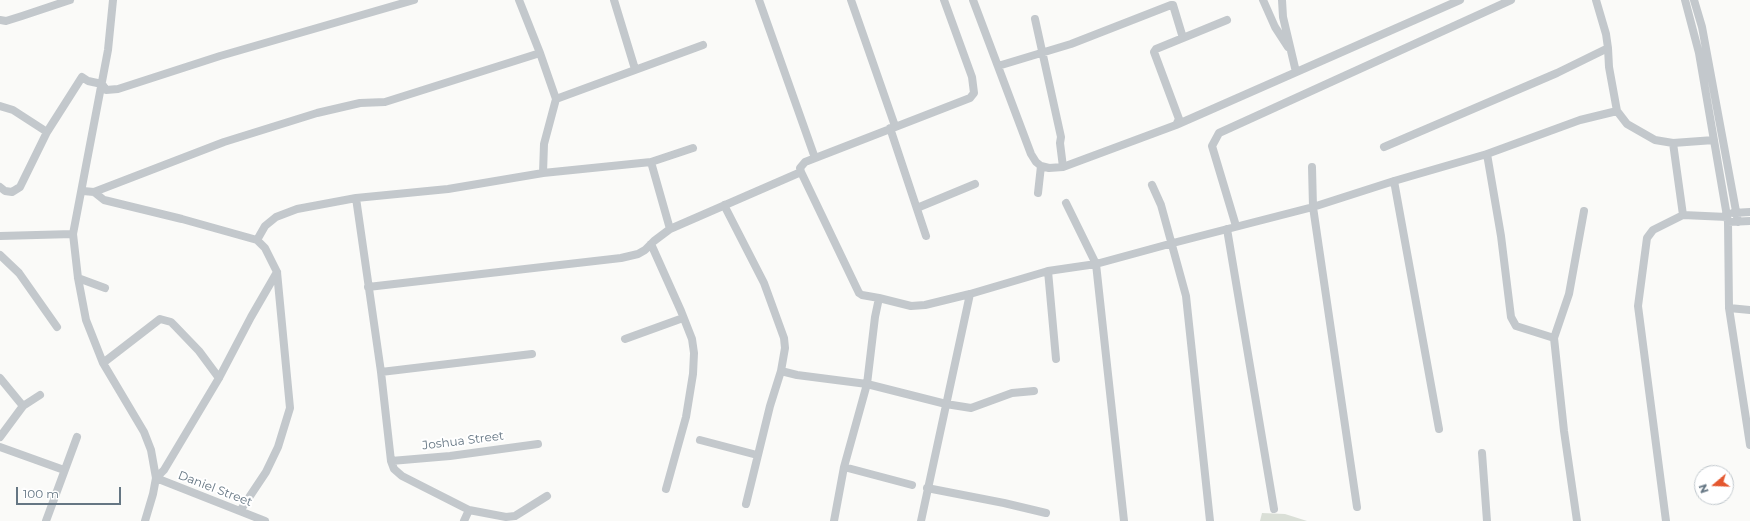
<!DOCTYPE html>
<html>
<head>
<meta charset="utf-8">
<style>
	body { margin:0 }
	#map { position:relative; width:1750px; height:521px; overflow:hidden; background:#fafaf8; font-family:Montserrat,sans-serif }
	canvas { display:block }
	.north { position:absolute; left:1694px; top:465px; width:40px; height:40px; box-sizing:border-box; background:#fff; border:1px solid #c1c8cd; border-radius:50%; rotate:251deg; font-size:11px; font-weight:700; line-height:16px; text-align:center; color:#657683 }
	.north::after { content:''; display:block; margin:auto; width:14px; height:18px; background:#e4572e; clip-path:polygon(50% 0,100% 100%,50% 72%,0 100%) }
	.scale { position:absolute; left:16px; top:487px; width:105px; height:18px; box-sizing:border-box; border:2px solid #657683; border-top:0; padding-left:5px; font-size:12px; line-height:14px; white-space:nowrap; color:#657683; -webkit-text-stroke:3px #fff; paint-order:stroke }
</style>
</head>
<body>
<div id="map">
<canvas width="1750" height="521"></canvas>
<div class="north">N</div>
<div class="scale">100 m</div>
</div>
<script>
const ctx = document.querySelector('canvas').getContext('2d');
ctx.lineJoin = 'round';
function fillPath(path, color) { ctx.fillStyle = color; ctx.fill(path, 'evenodd'); }
const poly = rows => new Path2D(rows.map(r => 'M' + r).join(''));
function stroke(path, color, width, dash) { ctx.strokeStyle = color; ctx.lineWidth = width; ctx.lineCap = dash ? 'butt' : 'round'; ctx.setLineDash(dash || []); ctx.stroke(path); }
function drawText(font, color, halo, rows, align = 'center') {
  ctx.font = font + ' Montserrat,sans-serif'; ctx.lineWidth = 4; ctx.setLineDash([]); ctx.textBaseline = 'middle'; ctx.strokeStyle = halo; ctx.fillStyle = color; for (const [text, x, y, turn = 0] of rows) {
    ctx.save(); ctx.translate(x, y); ctx.rotate((+turn || 0) * Math.PI / 180); ctx.textAlign = isNaN(turn) ? turn : align; if (halo) ctx.strokeText(text, 0, 0); ctx.fillText(text, 0, 0); ctx.restore();
  }
}
fillPath(poly([
	[1262,513,1285,514,1307,521,1260,521]
]), '#dadfd7');
stroke(poly([
	[113,0,108,50,73,234,78,278,86,320,103,363,144,432,151,450,156,478,153,494,145,521],
	[519,0,540,53,556,99,544,144,543,173],
	[614,0,635,69],
	[759,0,815,158],
	[851,0,895,126],
	[973,0,1031,154,1036,162,1041,166,1049,168,1063,167,1176,125,1179,119,1154,52,1156,49,1227,20],
	[1263,0,1275,27,1288,47],
	[1282,0,1283,17,1296,72],
	[1685,0,1699,53,1728,222,1750,221],
	[1694,0,1702,27,1738,222],
	[1035,19,1061,137,1060,143,1063,167],
	[0,20,6,21,22,16,70,0],
	[1608,48,1609,67,1617,111],
	[998,66,1071,44,1171,5,1173,5,1183,38],
	[556,99,703,45],
	[0,106,13,110,47,132,82,77,88,81,102,84,106,90,118,89,220,56,414,0],
	[1176,125,1460,0],
	[890,128,926,236],
	[1673,143,1683,215,1727,217],
	[1384,147,1557,73,1608,48,1606,34,1596,0],
	[1487,154,1501,236,1511,317,1516,326,1554,338],
	[651,162,670,229],
	[1312,167,1313,207,1357,507],
	[801,172,859,293,862,295,879,298,875,317,867,384,844,467,834,521],
	[1394,181,1439,429],
	[1152,185,1161,205,1186,296,1210,521],
	[0,187,5,191,12,192,20,187,47,132],
	[83,191,94,192,104,200,182,219,257,240,265,248,277,272,290,408,278,447,266,472,240,511],
	[94,192,224,142,317,113,360,103,385,102,540,53],
	[1038,193,1041,166],
	[356,198,381,372,391,461,394,469,402,476,469,510],
	[1066,203,1096,264,1124,521],
	[724,205,764,283,784,338,785,348,781,371,797,375,867,384,946,404,971,408,1012,393,1034,391],
	[917,208,975,184],
	[1733,213,1750,212],
	[1728,222,1729,308,1750,445],
	[1236,226,1212,146,1219,133,1511,0],
	[1227,229,1274,509],
	[0,236,73,234],
	[257,240,265,226,276,217,297,209,356,198,448,189,543,173,651,162,693,148],
	[651,244,681,311,692,339,694,353,693,374,686,417,666,489],
	[0,255,19,273,57,327],
	[1048,271,1056,359],
	[78,278,105,288],
	[368,287,621,258,638,254,645,250,654,241,670,229,801,172,800,168,805,162,970,98,974,93,972,77,944,0],
	[879,298,911,306,925,305,970,294,1048,271,1096,264,1173,243,1313,207,1394,181,1487,154,1580,120,1617,111,1627,124,1655,140,1673,143,1714,140],
	[1729,308,1750,310],
	[625,339,683,318],
	[103,363,160,319,171,322,175,326,199,351,219,378],
	[381,372,532,354],
	[0,378,23,406],
	[0,437,23,406,40,395],
	[700,440,757,455],
	[0,447,64,470],
	[1482,453,1487,521],
	[391,461,450,456,538,444],
	[844,467,912,485],
	[927,488,1004,503,1046,513],
	[746,504,770,406,781,371],
	[46,521,77,437],
	[265,521,156,478,164,470,219,378,251,317,277,272],
	[464,521,469,510,506,517,515,516,547,496],
	[921,521,970,294],
	[1577,521,1564,431,1554,338,1569,294,1584,211],
	[1666,521,1638,306,1647,238,1653,230,1683,215]
]), '#c3c8cc', 8);
drawText('12px', '#657683', '#fff', [
	["Joshua Street",463,441,-7],
	["Daniel Street",215,489,21]
]);
</script>
</body>
</html>
